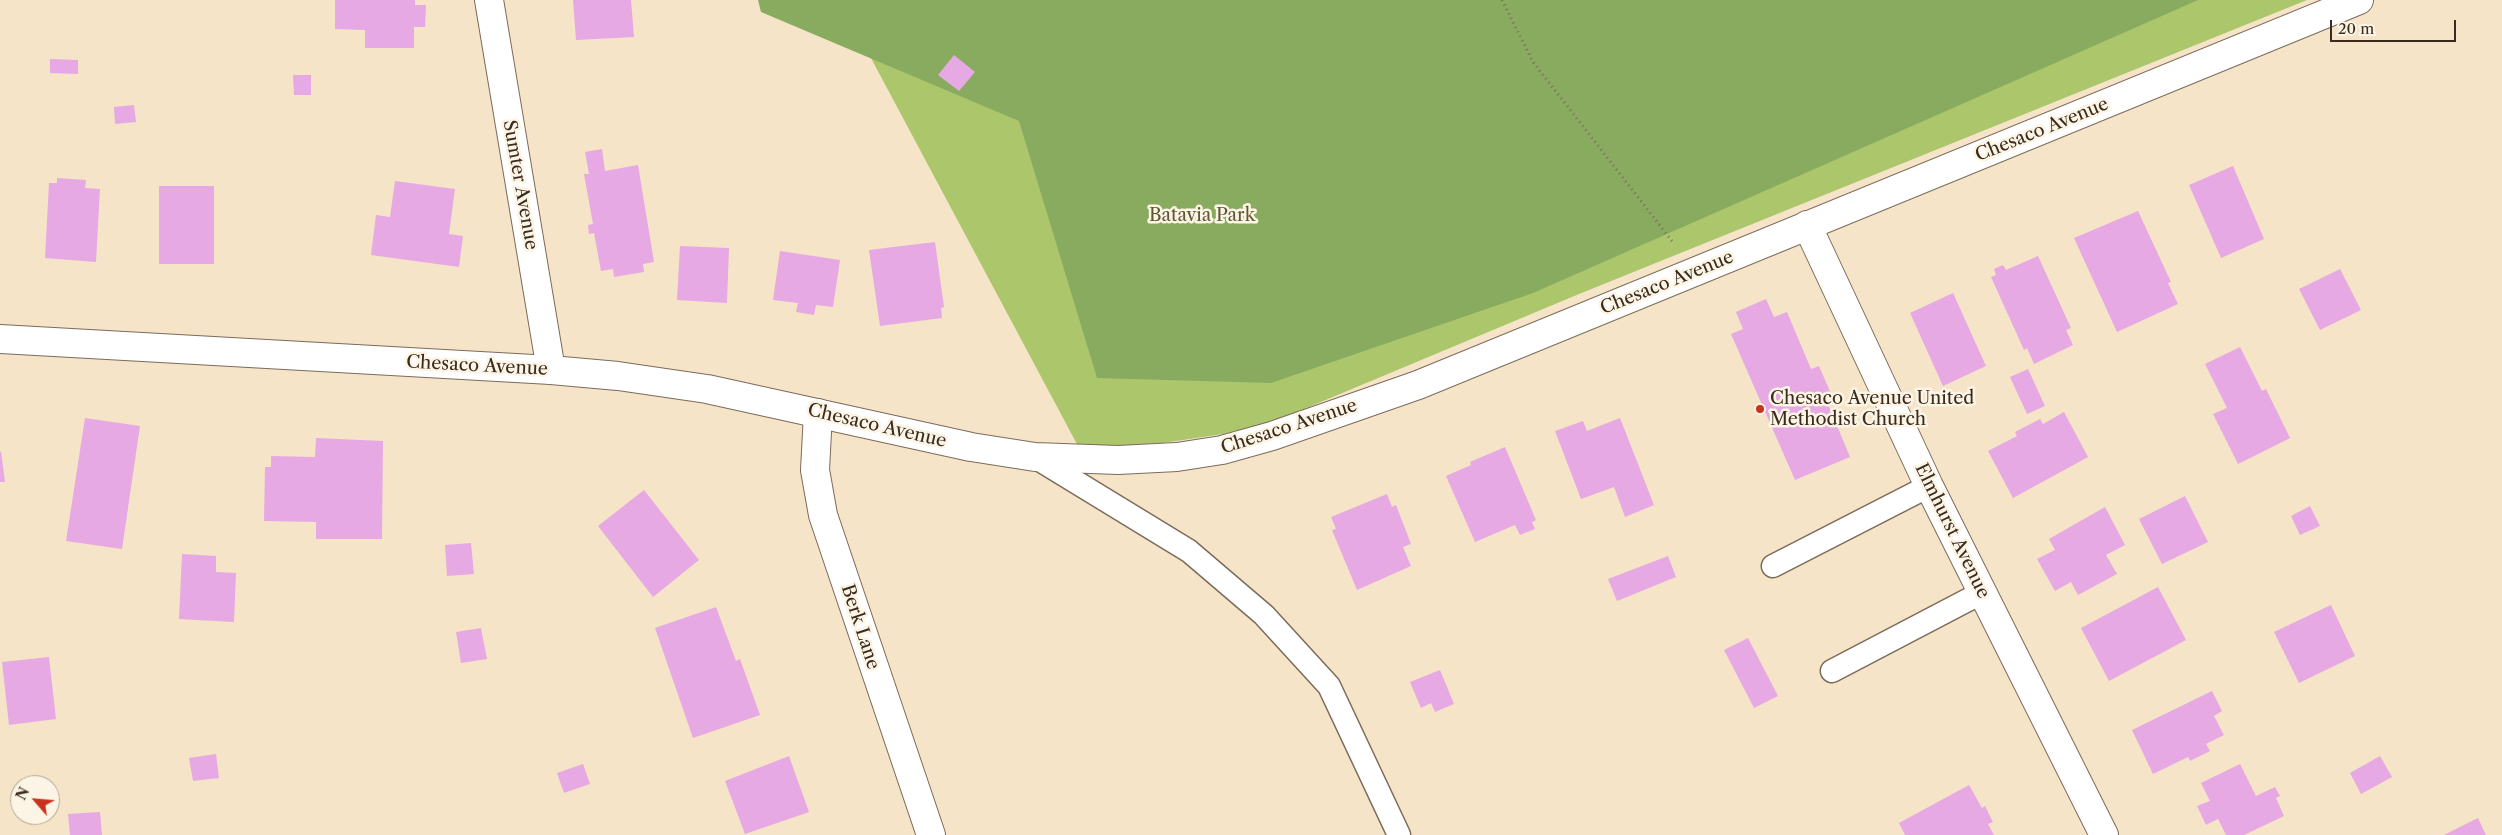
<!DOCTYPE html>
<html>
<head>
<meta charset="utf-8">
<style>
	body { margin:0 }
	#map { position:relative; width:2502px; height:835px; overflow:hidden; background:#f5e4c8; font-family:"Libre Caslon Text",serif }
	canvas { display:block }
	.north { position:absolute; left:10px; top:775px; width:50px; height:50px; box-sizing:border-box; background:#fcf5e5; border:1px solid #afa495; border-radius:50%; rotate:297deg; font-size:14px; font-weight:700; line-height:20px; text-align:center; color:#3b2a1e }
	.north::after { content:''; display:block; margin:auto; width:18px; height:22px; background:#c8321e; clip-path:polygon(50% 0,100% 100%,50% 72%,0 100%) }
	.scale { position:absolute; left:2330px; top:20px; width:126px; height:22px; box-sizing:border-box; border:2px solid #3b2a1e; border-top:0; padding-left:6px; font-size:15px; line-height:18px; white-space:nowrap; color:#3b2a1e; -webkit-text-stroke:4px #fcf5e5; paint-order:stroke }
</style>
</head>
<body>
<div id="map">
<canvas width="2502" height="835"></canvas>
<div class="north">N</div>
<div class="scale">20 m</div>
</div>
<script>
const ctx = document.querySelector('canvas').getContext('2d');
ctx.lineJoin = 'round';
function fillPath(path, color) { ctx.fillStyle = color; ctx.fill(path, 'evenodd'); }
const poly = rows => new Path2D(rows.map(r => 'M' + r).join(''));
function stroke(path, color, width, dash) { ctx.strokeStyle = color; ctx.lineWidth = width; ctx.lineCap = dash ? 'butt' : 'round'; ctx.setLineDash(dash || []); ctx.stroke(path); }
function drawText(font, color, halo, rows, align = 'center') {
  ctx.font = font + ' "Libre Caslon Text",serif'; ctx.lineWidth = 5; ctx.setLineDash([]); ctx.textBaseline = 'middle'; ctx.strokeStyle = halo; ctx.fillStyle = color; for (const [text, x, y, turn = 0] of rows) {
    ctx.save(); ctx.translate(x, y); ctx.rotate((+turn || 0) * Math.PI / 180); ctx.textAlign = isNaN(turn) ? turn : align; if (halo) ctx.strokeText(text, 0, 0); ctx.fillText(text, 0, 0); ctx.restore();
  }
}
fillPath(poly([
	[840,0,2307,0,1579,294,1273,422,1223,434,1129,448,1078,446]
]), '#acc66b');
fillPath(poly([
	[758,0,2198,0,1533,293,1271,383,1097,378,1019,121,761,12]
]), '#89ab5f');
fillPath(poly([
	[335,0,415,0,415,5,426,5,425,27,414,27,414,48,365,48,365,30,335,29],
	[573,0,631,0,634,37,576,40],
	[954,55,975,72,959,91,938,75],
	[50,59,78,60,78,74,50,73],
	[293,75,311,75,311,95,294,95],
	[134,105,136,122,115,124,114,107],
	[602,149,605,171,638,165,654,262,643,264,644,272,614,277,613,269,601,271,594,233,589,234,588,225,593,224,584,174,589,174,585,152],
	[2233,166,2264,239,2221,258,2189,185],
	[57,178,86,180,85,188,100,189,96,262,45,258,49,183,57,183],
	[395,181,455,189,449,234,463,236,459,267,371,255,376,215,390,217],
	[159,186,214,186,214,264,159,264],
	[2138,211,2171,282,2168,283,2178,304,2117,332,2074,238],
	[935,242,944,307,941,308,942,318,880,326,869,250],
	[680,246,729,248,727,303,677,300],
	[780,251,840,260,833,307,816,305,814,315,796,312,798,303,773,300],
	[2038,256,2071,328,2066,330,2073,345,2034,364,2027,348,2024,350,1991,277,1996,275,1994,269,2003,265,2006,270],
	[2340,269,2361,310,2320,330,2299,289],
	[1953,293,1986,366,1943,386,1910,313],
	[1766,299,1774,317,1787,312,1811,369,1819,366,1832,396,1826,399,1850,457,1795,480,1731,334,1743,329,1736,312],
	[2240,347,2262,391,2266,389,2290,438,2238,464,2213,414,2227,408,2205,364],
	[2028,369,2045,406,2027,414,2010,377],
	[2064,412,2088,457,2013,498,1988,451,2017,436,2015,432,2040,419,2043,424],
	[85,418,140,426,122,549,66,541],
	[1620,418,1654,505,1625,517,1614,487,1581,499,1555,431,1583,421,1587,431],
	[316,438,383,441,382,539,316,539,316,522,264,521,265,467,271,467,271,456,315,457],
	[1505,447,1536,520,1532,522,1535,529,1520,535,1515,525,1475,542,1446,476,1471,465,1470,462],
	[1,451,5,482,0,482,0,452],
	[644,490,699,560,653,597,598,526],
	[1387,494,1392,507,1396,505,1411,544,1403,547,1411,566,1357,590,1332,530,1336,529,1331,517],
	[2185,496,2208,542,2162,564,2139,519],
	[2310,506,2320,526,2300,535,2291,516],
	[2105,507,2125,545,2106,555,2117,574,2078,595,2071,582,2055,591,2037,559,2055,550,2049,539],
	[471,543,474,574,447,576,445,545],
	[182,554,216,556,216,572,236,573,234,622,179,619],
	[1668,556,1676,577,1617,601,1608,579],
	[2158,587,2186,640,2109,681,2081,628],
	[2331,605,2355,656,2299,683,2274,632],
	[716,607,736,661,740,659,760,715,693,738,655,628],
	[481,628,487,659,461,663,456,632],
	[1748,638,1778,696,1754,708,1724,650],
	[49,657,56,719,9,725,2,662],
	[1440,670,1454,704,1435,712,1431,703,1421,708,1410,682],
	[2212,691,2222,711,2214,716,2224,735,2206,744,2210,751,2190,761,2188,757,2153,774,2132,730],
	[216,754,219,778,193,781,189,758],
	[789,756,809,812,745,834,725,781],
	[2380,756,2392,777,2361,794,2350,773],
	[583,764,590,784,564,793,557,773],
	[2240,764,2256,796,2275,787,2280,796,2276,798,2284,816,2244,835,2226,835,2218,819,2206,825,2197,806,2210,801,2201,783],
	[1969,785,1982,808,1985,806,1993,822,1988,824,1994,835,1905,835,1899,823],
	[100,812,102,835,70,835,68,814],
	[2478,818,2486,835,2444,835]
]), '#e6a9e3');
const service = poly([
	[1035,457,1189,551,1264,615,1329,686,1399,835],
	[1773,566,1929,486],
	[1832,671,1983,592]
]);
const minor = poly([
	[489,0,551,370],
	[1807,225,1929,486,2104,835],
	[818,413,815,470,823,515,931,835]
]);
const tertiary = poly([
	[0,339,551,370,618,376,707,389,971,447,1035,457,1118,460,1177,457,1222,450,1272,436,1418,385,2359,0]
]);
stroke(service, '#7c6b5a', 25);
stroke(minor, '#7c6b5a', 30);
stroke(tertiary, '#7c6b5a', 30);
stroke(poly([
	[1502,0,1533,62,1672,241]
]), '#7c6b5a', 3, [1, 4]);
stroke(service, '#fff', 22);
stroke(minor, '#fff', 28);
stroke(tertiary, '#fff', 28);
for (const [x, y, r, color] of [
	[1760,409,5,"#c8321e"]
]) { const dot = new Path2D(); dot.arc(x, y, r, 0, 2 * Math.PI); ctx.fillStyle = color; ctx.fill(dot); stroke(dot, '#fcf5e5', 2); }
drawText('18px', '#3b2a1e', '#fcf5e5', [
	["Chesaco Avenue",2042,130,-22],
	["Sumter Avenue",520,185,80],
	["Chesaco Avenue",1667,283,-22],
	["Chesaco Avenue",477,366,3],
	["Chesaco Avenue",877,426,13],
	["Chesaco Avenue",1289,427,-18],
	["Elmhurst Avenue",1952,531,64],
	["Berk Lane",860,627,72]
]);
drawText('18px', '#5d5935', '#fcf5e5', [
	["Batavia Park",1202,216]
]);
drawText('18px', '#3b2a1e', '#fcf5e5', [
	["Chesaco Avenue United",1770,399],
	["Methodist Church",1770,420]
], 'left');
</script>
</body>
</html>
